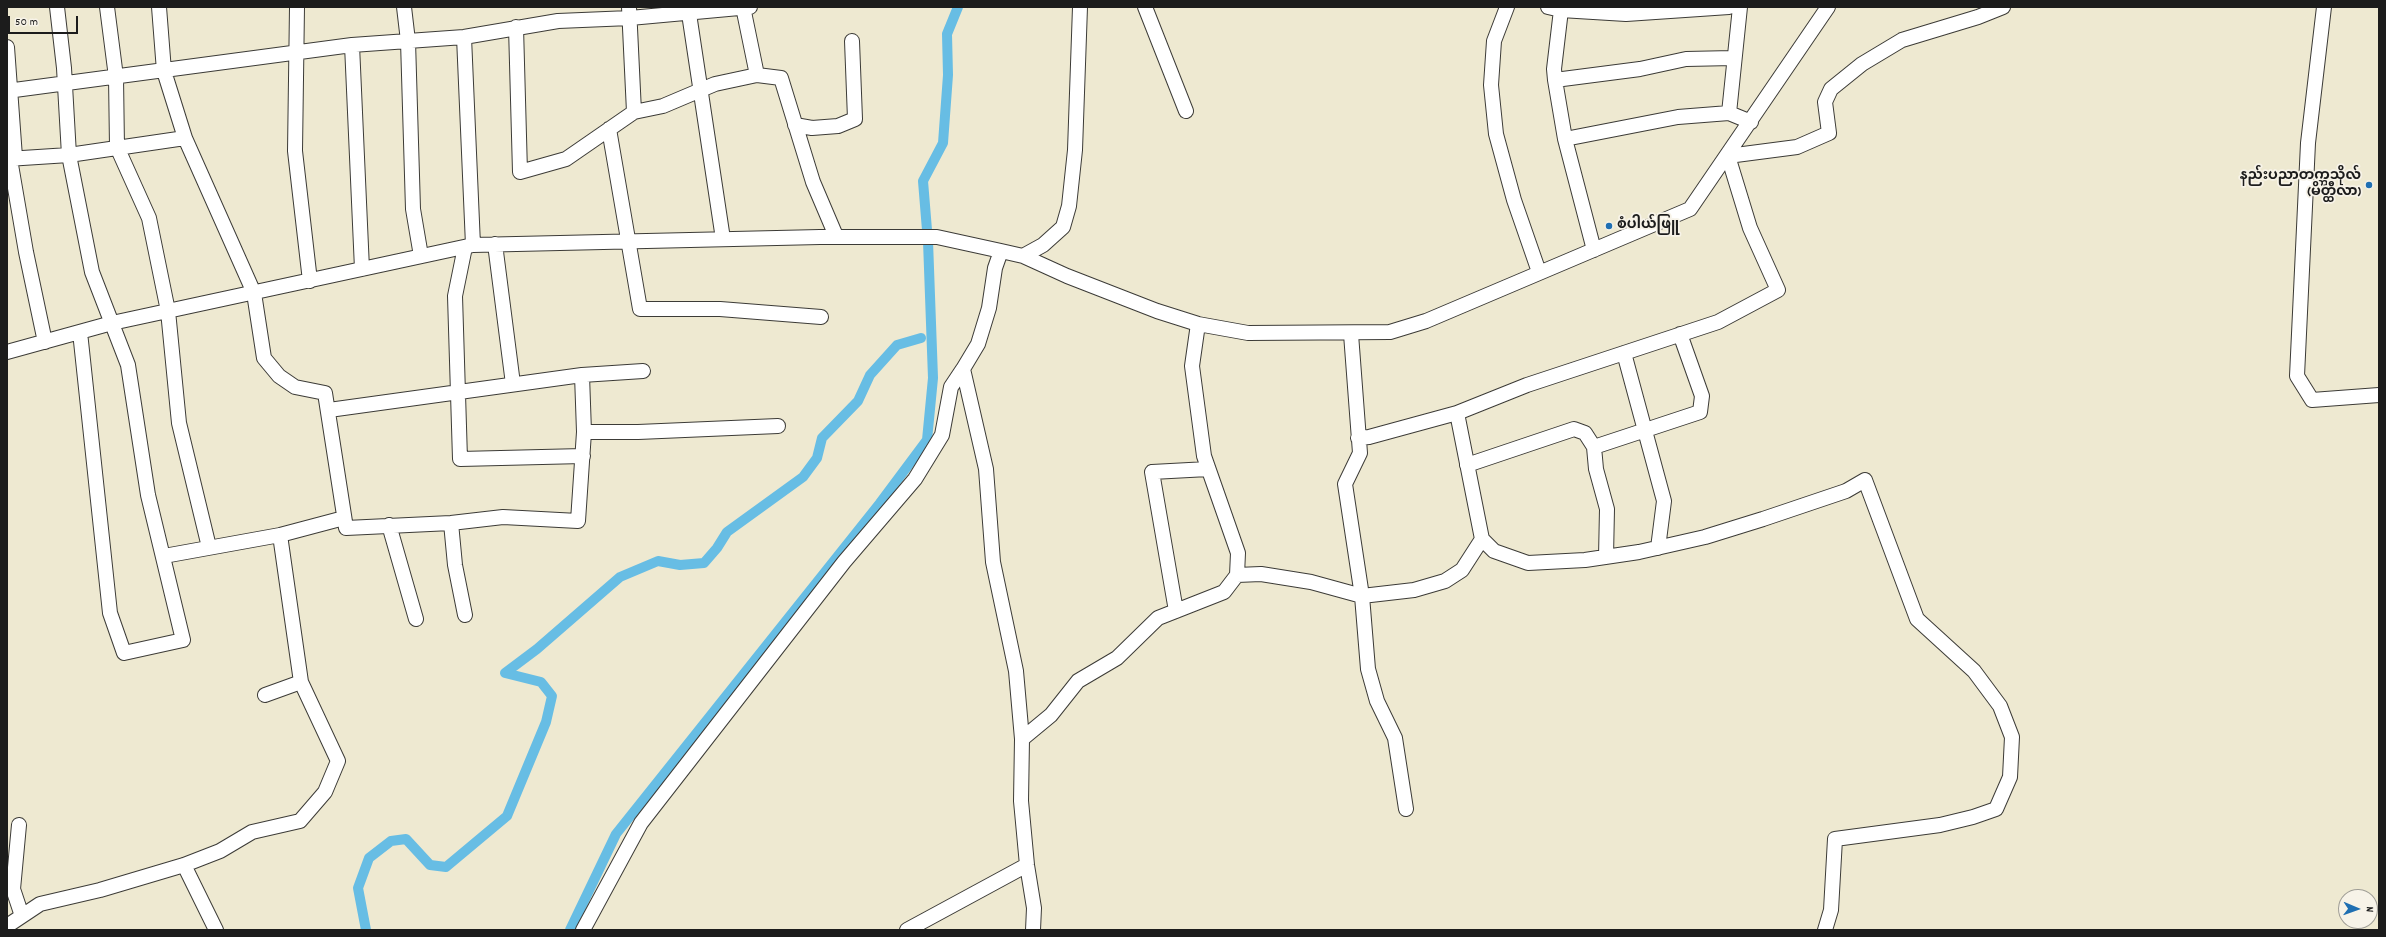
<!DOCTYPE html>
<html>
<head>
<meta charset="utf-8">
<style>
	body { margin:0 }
	#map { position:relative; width:2386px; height:937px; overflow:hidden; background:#eee9d1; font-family:Dekko,sans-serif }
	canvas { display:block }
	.frame { position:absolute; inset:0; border:8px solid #1c1c1c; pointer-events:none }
	.north { position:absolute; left:2338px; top:889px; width:40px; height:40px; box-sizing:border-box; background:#f7f3e8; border:1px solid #9f9d96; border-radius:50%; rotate:92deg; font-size:11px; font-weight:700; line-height:16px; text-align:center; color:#1c1c1c }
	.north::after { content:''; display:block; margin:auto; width:14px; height:18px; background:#1f6fb2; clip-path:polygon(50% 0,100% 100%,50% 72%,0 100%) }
	.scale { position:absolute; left:8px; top:16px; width:70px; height:18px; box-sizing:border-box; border:2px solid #1c1c1c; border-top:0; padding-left:5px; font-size:12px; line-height:14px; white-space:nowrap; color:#1c1c1c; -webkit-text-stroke:3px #f7f3e8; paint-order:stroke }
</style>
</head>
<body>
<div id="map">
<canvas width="2386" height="937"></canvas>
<div class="frame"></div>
<div class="north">N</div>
<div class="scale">50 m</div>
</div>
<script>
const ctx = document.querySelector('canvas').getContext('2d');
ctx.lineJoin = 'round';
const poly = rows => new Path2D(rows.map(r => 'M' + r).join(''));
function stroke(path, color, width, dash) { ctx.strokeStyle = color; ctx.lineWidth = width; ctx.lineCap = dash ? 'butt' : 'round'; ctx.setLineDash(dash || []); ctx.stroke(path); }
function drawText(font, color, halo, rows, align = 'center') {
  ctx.font = font + ' Dekko,"Noto Sans Myanmar",sans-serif'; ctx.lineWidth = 3.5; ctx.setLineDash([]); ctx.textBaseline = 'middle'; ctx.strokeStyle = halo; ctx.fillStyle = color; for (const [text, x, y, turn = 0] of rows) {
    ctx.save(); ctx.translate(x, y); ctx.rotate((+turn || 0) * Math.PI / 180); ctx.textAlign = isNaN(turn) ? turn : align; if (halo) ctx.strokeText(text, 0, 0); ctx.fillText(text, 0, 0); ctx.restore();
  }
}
stroke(poly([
	[927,230,923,181,943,143,948,75,947,34,958,7],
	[366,930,358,888,369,858,391,841,406,839,430,865,446,867,507,816,546,722,552,696,541,682,505,673,537,649,620,577,658,561,680,565,704,563,717,548,727,532,803,477,817,458,822,438,858,401,870,375,897,345,921,338],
	[570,930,616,834,880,503,927,440,933,378,928,241]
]), '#67bde4', 10);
const minor = poly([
	[57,7,64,68,69,155,92,272,128,365,148,495,183,640,124,653,110,613,80,332],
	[107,7,116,77,117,147,149,218,168,311,179,423,209,547],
	[159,7,164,71,185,138],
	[297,7,295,151,310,281],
	[404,7,408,41,413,209,421,256],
	[629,7,634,112],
	[688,7,723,239],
	[743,7,757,75],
	[1145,7,1186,111],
	[1507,7,1494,41,1491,85,1496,134,1514,200,1539,272],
	[1548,7,1561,10,1626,14,1729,7],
	[1740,7,1729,113,1751,122],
	[2324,7,2308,143,2297,376,2312,400,2379,395],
	[1561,10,1554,69,1555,80,1565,139,1594,250],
	[516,27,520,172,566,159,634,112,663,106,715,84,757,75,781,78,813,182,836,236],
	[464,37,473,245],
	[352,45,362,269],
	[7,47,15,157],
	[1555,80,1640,69,1686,59,1733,58],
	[7,91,352,45,464,37,558,21,630,18,750,7],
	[795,125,812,128,838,126,855,119,852,41],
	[609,129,640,309,720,309,821,317],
	[1565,139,1678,117,1729,113],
	[7,159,69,155,185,138,254,293,264,358,279,376,295,387,325,393,346,528,451,523,503,517,578,521,584,432,582,375],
	[10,159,26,252,45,342],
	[495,244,513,384],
	[465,247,455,296,460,459,583,456],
	[1001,251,995,268,989,308,978,344,963,369,986,469,993,562,1016,671,1022,739,1021,801,1027,865,1034,908,1033,930],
	[1023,256,1043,245,1063,227,1069,206,1075,150,1080,7],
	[7,352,112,323,473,245,820,237,937,237,1001,251,1023,256,1067,276,1157,311,1198,324,1248,333,1390,332,1426,321,1690,209,1828,7],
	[1624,353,1664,501,1658,548],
	[329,410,582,375,643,371],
	[1457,413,1482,539],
	[584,432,638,432,778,426],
	[1358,438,1369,437,1457,413,1527,385,1718,322,1778,290,1750,228,1728,156,1797,147,1829,133,1825,102,1831,89,1862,64,1902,40,1978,17,2003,7],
	[1467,465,1574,429,1585,433,1594,447],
	[451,523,455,565,465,615],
	[389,525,416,619],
	[164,556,280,535,344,518],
	[1606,557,1607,509,1596,469,1594,447,1700,412,1702,396,1680,334],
	[1237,575,1261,574,1311,582,1362,596,1345,484,1360,453,1351,334],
	[1176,611,1152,472,1208,469],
	[265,695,301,682],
	[1022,739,1051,715,1078,681,1117,658,1158,618,1224,592,1237,575,1238,553,1204,456,1192,366,1198,324],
	[1406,809,1395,738,1377,701,1368,669,1362,596,1414,590,1445,581,1462,570,1482,539,1494,551,1528,563,1585,560,1639,552,1705,537,1763,519,1846,491,1865,480,1917,619,1974,671,2000,706,2012,737,2010,777,1996,809,1973,817,1940,825,1835,839,1831,910,1825,930],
	[19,825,13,889,22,916],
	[184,865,216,930],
	[7,926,40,904,100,890,184,865,220,851,252,832,300,821,325,792,338,761,301,682,280,535],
	[583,930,641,823,844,562,915,479,942,435,951,387,963,369],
	[907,930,1027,865]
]);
stroke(minor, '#3c3b37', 16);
stroke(minor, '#fff', 14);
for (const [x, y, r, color] of [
	[2369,185,4,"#1f6fb2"],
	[1609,226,4,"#1f6fb2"]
]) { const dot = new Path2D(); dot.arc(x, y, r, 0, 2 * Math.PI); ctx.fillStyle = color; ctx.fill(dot); stroke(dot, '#f7f3e8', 1.5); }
drawText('bold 14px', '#1c1c1c', '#f7f3e8', [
	["နည်းပညာတက္ကသိုလ်",2361,177],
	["(မိတ္ထီလာ)",2361,193],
	["စံပါယ်ဖြူ",1617,226,"left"]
], 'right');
</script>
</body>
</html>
